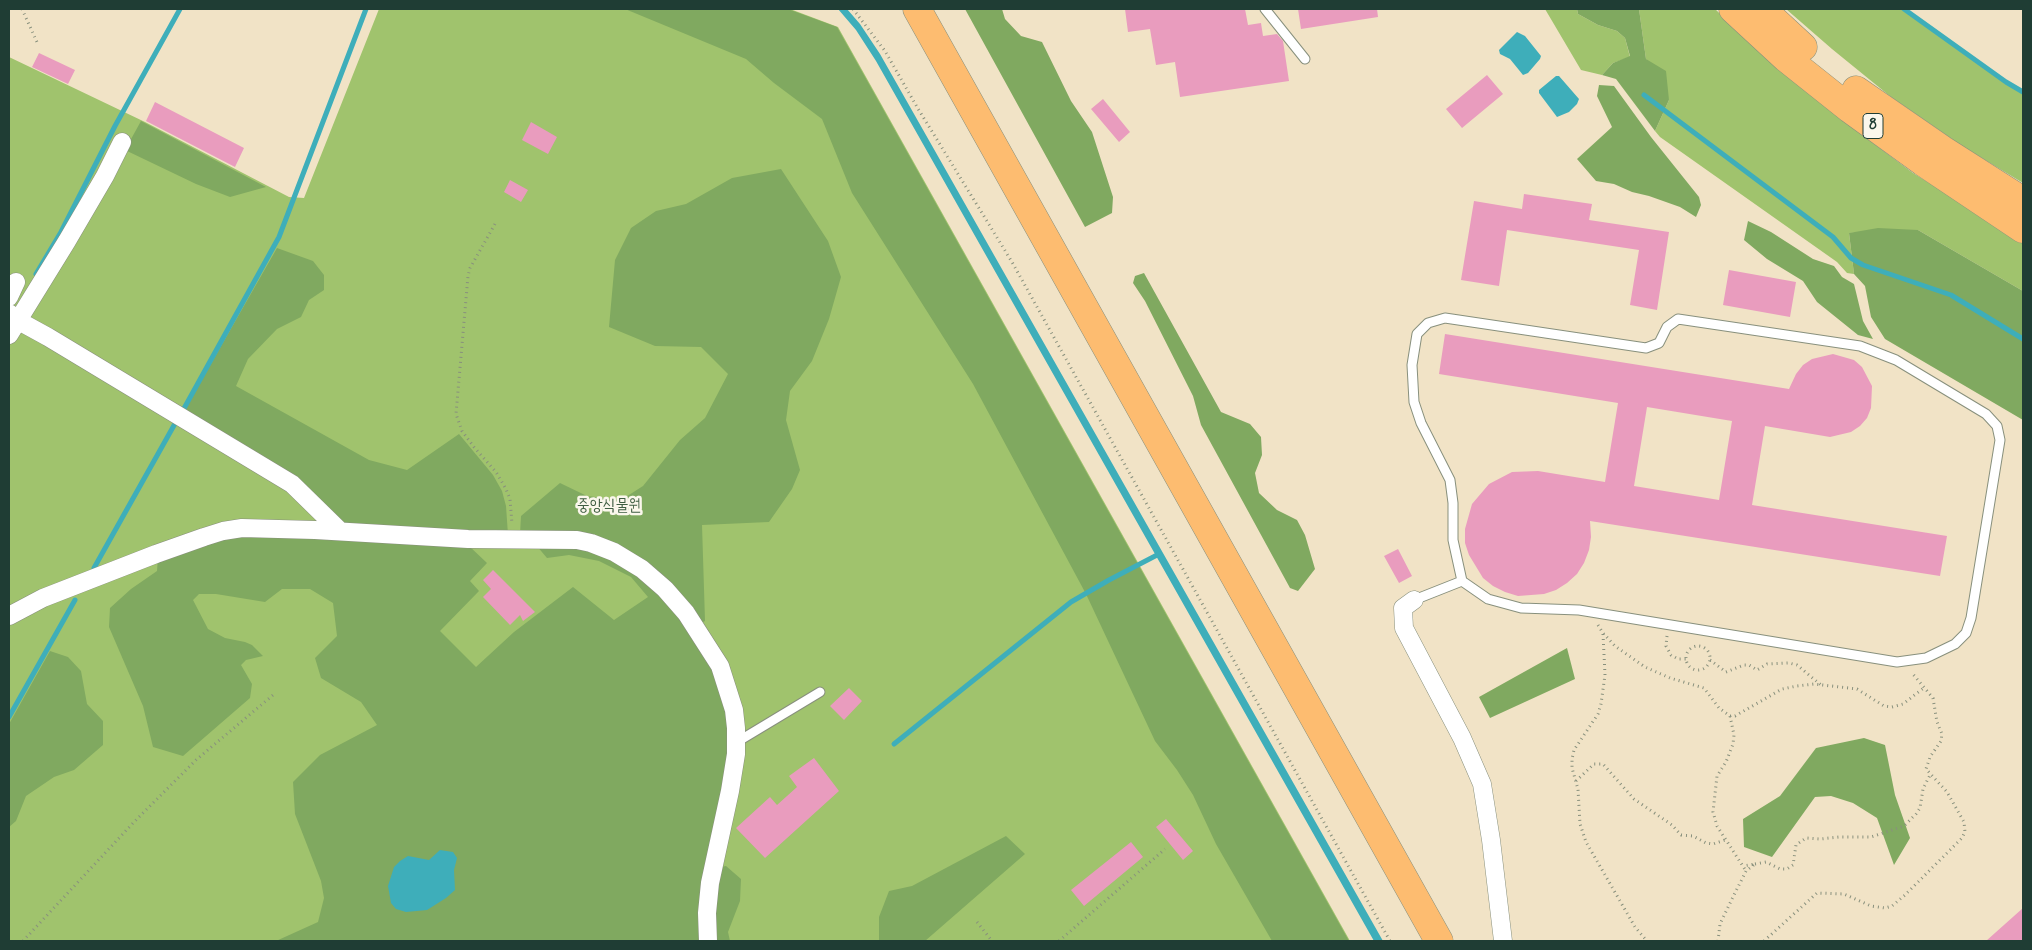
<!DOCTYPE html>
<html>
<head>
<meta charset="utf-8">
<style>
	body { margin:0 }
	#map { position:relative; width:2032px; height:950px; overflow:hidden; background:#f1e3c6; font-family:Mynerve,sans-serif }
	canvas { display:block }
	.frame { position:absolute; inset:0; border:10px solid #1f3d34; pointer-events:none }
</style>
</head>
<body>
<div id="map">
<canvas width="2032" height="950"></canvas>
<div class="frame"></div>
</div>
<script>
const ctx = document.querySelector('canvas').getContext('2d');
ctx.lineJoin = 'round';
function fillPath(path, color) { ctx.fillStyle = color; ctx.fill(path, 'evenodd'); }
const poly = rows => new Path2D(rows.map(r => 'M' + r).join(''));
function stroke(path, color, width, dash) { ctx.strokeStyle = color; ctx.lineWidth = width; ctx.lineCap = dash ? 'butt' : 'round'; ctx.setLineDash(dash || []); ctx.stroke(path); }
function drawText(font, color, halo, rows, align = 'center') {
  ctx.font = font + ' Mynerve,"Poor Story",sans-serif'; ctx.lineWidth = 5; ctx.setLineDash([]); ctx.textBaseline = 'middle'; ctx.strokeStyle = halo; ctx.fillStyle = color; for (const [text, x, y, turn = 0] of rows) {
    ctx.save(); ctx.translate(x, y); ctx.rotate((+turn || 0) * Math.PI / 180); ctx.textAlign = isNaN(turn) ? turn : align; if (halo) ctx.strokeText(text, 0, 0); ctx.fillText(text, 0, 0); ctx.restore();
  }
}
fillPath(poly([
	[379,9,790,9,838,27,1350,941,9,941,9,57,145,122,289,197,304,198],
	[1545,9,1577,9,1578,14,1598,25,1617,31,1625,38,1630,57,1613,63,1602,75,1581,70],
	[1639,9,1715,9,1766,57,1837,116,1913,173,2023,241,2023,291,1918,230,1849,233,1854,274,1847,273,1837,262,1660,137,1655,131,1669,100,1646,59],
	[1786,9,1901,9,2006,84,2023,94,2023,183,1962,146,1891,97,1832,49]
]), '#a0c36d');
fillPath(poly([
	[625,9,788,9,837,27,1349,941,1272,941,1216,844,1193,795,1177,770,1155,741,1086,594,973,384,852,193,822,119,774,83,746,59],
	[965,9,1002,9,1005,19,1021,36,1042,42,1071,101,1092,132,1113,197,1112,213,1085,227],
	[1577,9,1639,9,1646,59,1666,71,1669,100,1655,131,1616,79,1602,75,1613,63,1630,56,1625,38,1617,31,1598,25,1578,14],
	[1599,85,1614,86,1651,137,1699,197,1701,205,1696,217,1680,207,1649,196,1632,192,1614,184,1596,181,1577,159,1612,127,1597,96],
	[141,121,266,187,230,197,196,184,125,150],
	[781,169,828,241,841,277,829,319,812,361,790,391,786,420,800,470,792,489,769,522,702,525,705,621,699,624,616,549,520,534,521,516,560,483,587,496,621,500,643,486,680,440,705,418,728,374,701,347,655,346,609,327,615,260,631,228,656,211,686,204,732,178],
	[1748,221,1771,232,1813,259,1834,266,1842,277,1854,284,1863,321,1873,339,1858,335,1817,302,1803,281,1767,259,1744,240],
	[1878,228,1918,230,2023,291,2023,420,1885,339,1871,317,1865,286,1854,274,1849,233],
	[277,248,313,261,324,275,324,290,309,300,301,317,277,329,248,359,236,386,369,460,407,470,459,434,493,475,502,491,506,506,508,535,344,526,183,413],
	[1144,273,1221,412,1250,424,1261,437,1262,455,1255,473,1259,493,1277,510,1297,520,1305,535,1315,569,1298,591,1290,588,1201,425,1193,396,1145,301,1133,283,1135,276],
	[225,534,468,545,487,563,470,581,479,591,440,631,476,667,514,632,573,587,614,620,648,597,631,577,599,561,569,555,547,558,536,545,577,544,639,572,708,652,734,728,703,941,276,941,318,922,324,898,321,881,295,814,293,782,320,755,377,725,361,702,321,678,315,658,337,636,333,603,310,589,282,589,265,602,216,594,199,594,193,600,208,629,225,638,245,642,252,645,263,656,246,660,241,665,252,684,250,698,183,756,153,747,143,706,109,627,110,608,131,589,157,571,158,557],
	[1567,648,1575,679,1490,718,1479,697],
	[50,651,68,657,81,671,87,704,103,721,103,745,74,770,54,777,26,796,16,821,9,827,9,724],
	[1864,738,1885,745,1895,795,1910,838,1894,865,1877,818,1853,803,1831,796,1815,797,1772,857,1744,847,1743,819,1780,796,1816,748],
	[1006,836,1025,854,925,941,879,941,879,917,889,891,912,886],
	[726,866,741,879,740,901,728,932,730,941,713,941,712,929,721,867]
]), '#80a960');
fillPath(poly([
	[838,9,847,9,860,24,880,54,1383,941,1374,941,876,61,856,30],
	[1517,32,1525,36,1541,56,1540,59,1528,73,1523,75,1510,59,1500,54,1499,50],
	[1556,76,1559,76,1579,99,1577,104,1569,112,1557,117,1539,93,1539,90],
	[440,850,453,852,457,858,454,870,455,890,446,898,427,910,406,912,396,909,391,903,388,886,394,867,400,861,408,856,429,860]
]), '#3eaeba');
stroke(poly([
	[1904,9,2006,82,2023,92],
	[1644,95,1833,237,1851,258,1863,265,1951,295,2023,339],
	[36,274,61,232,115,126,180,9],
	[182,412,279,237,366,9],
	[94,568,177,420],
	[9,717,75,600],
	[894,744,1071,602,1109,580,1159,554]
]), '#3eaeba', 5);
fillPath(poly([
	[1125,9,1245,9,1248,25,1261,23,1263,36,1277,34,1283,41,1289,81,1180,97,1175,62,1156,65,1150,29,1128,32],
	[1298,9,1377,9,1378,17,1301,29],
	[39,53,75,70,68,84,32,67],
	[1487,75,1503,94,1462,128,1446,109],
	[1103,99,1130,132,1119,142,1091,109],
	[155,102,244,148,235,167,146,121],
	[531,122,557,137,548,154,522,140],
	[510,180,528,190,521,202,504,192],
	[1524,194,1592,204,1589,220,1669,232,1657,310,1630,305,1639,250,1507,230,1499,286,1461,280,1474,201,1522,209],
	[1729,270,1796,282,1790,317,1723,305],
	[1445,334,1789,389,1796,374,1803,365,1812,359,1833,354,1854,360,1862,367,1872,386,1871,408,1867,418,1860,426,1851,432,1830,437,1765,426,1752,505,1947,536,1940,576,1590,521,1591,537,1589,550,1584,563,1577,574,1567,583,1556,590,1544,594,1518,596,1505,592,1493,586,1483,578,1469,555,1465,543,1465,529,1472,504,1489,484,1512,472,1538,471,1605,482,1618,403,1439,374],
	[1647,407,1732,421,1719,500,1634,486],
	[1398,549,1412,576,1399,583,1384,556],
	[493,570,535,612,523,621,520,615,510,625,483,597,491,589,483,580],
	[849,688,862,701,844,720,830,706],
	[814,758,839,791,765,858,736,828,770,797,777,805,797,787,789,776],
	[1166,819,1193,851,1183,860,1156,827],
	[1131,842,1143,857,1084,906,1071,890],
	[2023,908,2023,941,1986,941]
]), '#e99cbe');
const lane = poly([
	[1265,9,1305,59],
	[1414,600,1462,581,1488,599,1521,608,1579,610,1897,662,1926,658,1955,644,1966,633,1971,618,2000,440,1997,426,1986,414,1896,360,1860,346,1678,319,1667,327,1659,343,1646,348,1445,318,1428,323,1417,334,1412,365,1414,402,1421,423,1450,480,1453,503,1453,540,1462,581],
	[737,742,820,692]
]);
const street = poly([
	[9,297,16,282],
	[9,313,17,320,48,337,292,484,340,531],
	[9,335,67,241,105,176,122,142],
	[1414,600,1403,608,1404,628,1462,738,1482,784,1491,840,1503,941],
	[9,616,43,598,156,554,204,537,223,531,242,528,315,530,468,539,577,540,591,543,614,552,642,569,665,589,686,613,720,666,734,710,736,728,736,754,730,791,710,883,707,913,708,941]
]);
const primary = poly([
	[917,9,1439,941]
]);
const highway = poly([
	[1733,9,1786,58,1850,109,1923,162,2023,229],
	[1762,9,1803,47],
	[1856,90,1943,150,2023,201]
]);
stroke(lane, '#88907d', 11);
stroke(street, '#88907d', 19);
stroke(primary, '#88907d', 29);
stroke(highway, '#88907d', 29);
stroke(poly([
	[22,9,37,42],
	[853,9,885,51,917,107,1012,262,1390,941],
	[495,224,470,268,468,276,456,414,462,431,474,447,496,472,506,489,510,499,512,524],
	[1598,625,1603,633,1615,646,1645,667,1670,678,1704,688,1719,708,1730,716,1735,716,1782,689,1797,686,1814,684,1857,689,1884,706,1892,707,1903,704,1925,687],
	[1603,634,1605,675,1601,704,1598,714,1574,750,1572,759,1572,768,1578,789,1580,824,1586,842,1635,927,1647,941],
	[1667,636,1666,646,1671,655,1678,659,1687,659],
	'1686 658a12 12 0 1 1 24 0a12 12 0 1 1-24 0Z',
	[1710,660,1726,672,1744,665,1749,665,1757,670,1767,664,1789,663,1797,665,1821,685],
	[1730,716,1734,735,1733,744,1726,762,1717,776,1713,812,1717,826,1746,871],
	[1576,781,1594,764,1603,764,1634,799,1672,825,1681,835,1693,836,1706,843,1713,844,1725,840],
	[1755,864,1766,862,1780,869,1787,869,1793,865,1796,845,1806,838,1820,839,1839,837,1871,837,1904,826,1916,814,1920,808,1923,789,1930,775],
	[977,922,992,941],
	[23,941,134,822,196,760,273,695],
	[1059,941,1165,849],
	[1718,941,1720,924,1733,897,1746,871,1755,864,1743,866],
	[1764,941,1817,893,1844,894,1871,906,1885,908,1892,906,1905,895,1962,838,1965,832,1964,822,1947,792,1926,769,1930,757,1941,741,1942,734,1937,722,1933,698,1912,673]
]), '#88907d', 3, [1, 4]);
stroke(lane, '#fff', 9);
stroke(street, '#fff', 18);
stroke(primary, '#fdbc70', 28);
stroke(highway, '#fdbc70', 28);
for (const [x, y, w] of [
	[1873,126,20]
]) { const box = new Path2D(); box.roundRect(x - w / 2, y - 12.5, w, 25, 4); ctx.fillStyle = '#fbf7ec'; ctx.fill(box); stroke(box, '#1f3d34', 1); }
drawText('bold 15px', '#1f3d34', null, [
	["8",1873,126]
]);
drawText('16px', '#3f5e42', '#fbf7ec', [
	["중앙식물원",609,507]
]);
</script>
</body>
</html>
